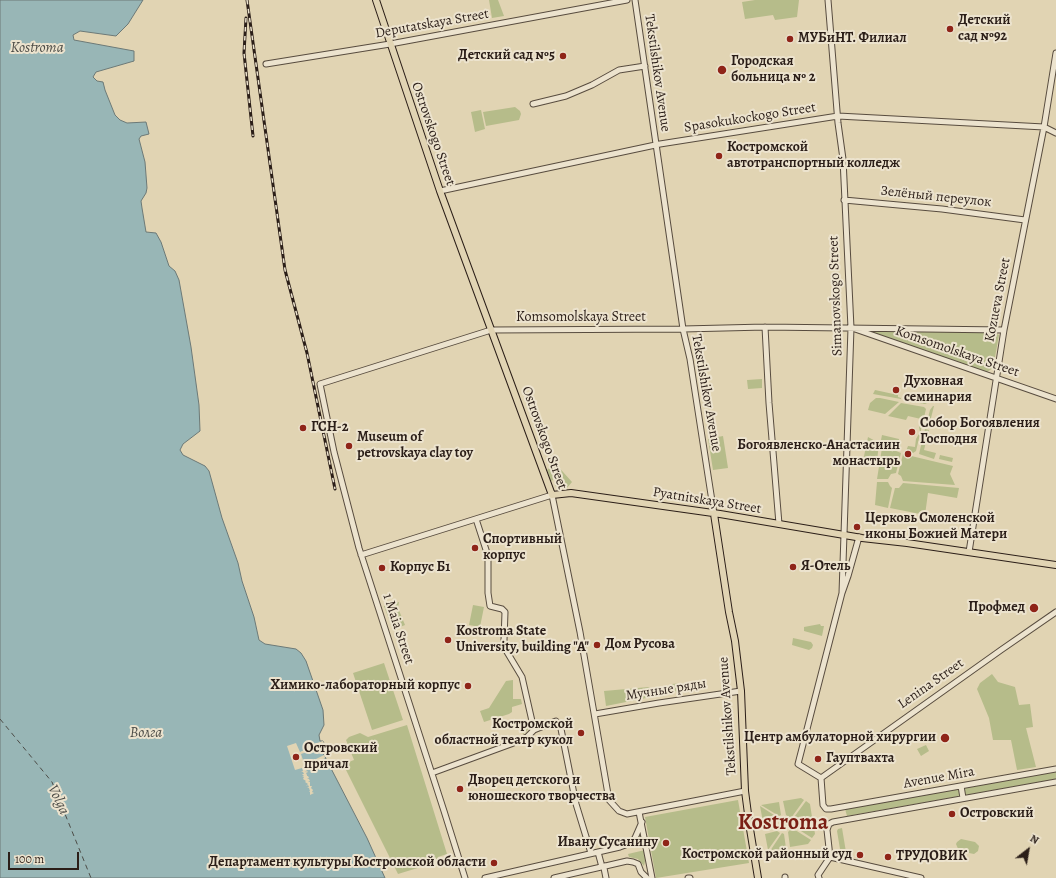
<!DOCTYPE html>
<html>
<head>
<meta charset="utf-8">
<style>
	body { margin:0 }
	#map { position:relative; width:1056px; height:878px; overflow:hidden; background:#e1d4b3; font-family:Alegreya,serif }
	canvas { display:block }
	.north { position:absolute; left:1008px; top:830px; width:40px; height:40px; -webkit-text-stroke:3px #ece3ce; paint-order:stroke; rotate:31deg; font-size:11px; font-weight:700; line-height:16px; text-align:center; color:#2b1e18 }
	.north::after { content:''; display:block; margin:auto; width:14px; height:18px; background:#2b1e18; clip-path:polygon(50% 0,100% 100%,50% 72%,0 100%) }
	.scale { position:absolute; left:8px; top:852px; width:71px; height:18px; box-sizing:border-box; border:2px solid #2b1e18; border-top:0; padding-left:5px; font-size:12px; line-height:14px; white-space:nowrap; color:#2b1e18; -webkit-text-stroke:3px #ece3ce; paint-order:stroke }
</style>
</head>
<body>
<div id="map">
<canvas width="1056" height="878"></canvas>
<div class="north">N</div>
<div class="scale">100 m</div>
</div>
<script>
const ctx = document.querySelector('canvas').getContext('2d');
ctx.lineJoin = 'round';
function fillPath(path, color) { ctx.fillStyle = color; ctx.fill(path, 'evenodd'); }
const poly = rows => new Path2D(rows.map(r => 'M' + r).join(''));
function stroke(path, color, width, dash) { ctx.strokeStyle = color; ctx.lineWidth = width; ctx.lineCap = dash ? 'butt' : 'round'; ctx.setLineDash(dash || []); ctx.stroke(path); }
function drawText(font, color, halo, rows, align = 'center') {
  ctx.font = font + ' Alegreya,serif'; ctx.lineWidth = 4; ctx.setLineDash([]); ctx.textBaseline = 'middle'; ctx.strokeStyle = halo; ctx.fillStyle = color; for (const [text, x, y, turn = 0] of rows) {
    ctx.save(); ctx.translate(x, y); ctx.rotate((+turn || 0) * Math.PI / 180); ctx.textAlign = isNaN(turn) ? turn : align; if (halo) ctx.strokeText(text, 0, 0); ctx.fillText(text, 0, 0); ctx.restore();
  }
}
fillPath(poly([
	[489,0,498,0,504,16,492,18],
	[755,0,799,0,797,17,775,20,773,15,745,19,742,2],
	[515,107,520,111,521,114,519,120,486,126,483,112],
	[481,110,485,129,475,132,471,112],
	[874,329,993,332,999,335,993,368,987,372,873,334],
	[762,379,762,388,748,389,747,380],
	[875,390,898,395,898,397,901,398,901,399,873,394],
	[909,397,931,401,925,404,903,400,904,398,908,399],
	[876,398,880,398,899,402,885,414,868,410,870,403],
	[901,403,924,407,926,409,916,451,913,453,906,451,908,446,915,447,916,439,920,432,919,427,921,419,908,416,906,420,888,416],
	[933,406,934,406,929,426,926,425,930,410],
	[925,429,929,430,924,450,936,453,934,459,919,454],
	[882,435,899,439,899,443,901,444,901,450,881,440],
	[723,436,728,468,713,470,708,439],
	[868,437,879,443,877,461,875,463,863,461],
	[884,446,901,453,896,473,891,474,888,479,877,479,882,448],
	[903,454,953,466,950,474,955,485,903,481,901,476,898,474],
	[940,455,953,458,952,462,939,459],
	[555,463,572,482,567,488,555,486,556,482,560,479,558,475,554,475,553,480,551,481,547,470],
	[877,482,888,482,890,486,892,488,888,508,875,505],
	[903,483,959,488,957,498,928,493,925,515,890,508,895,488,899,488],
	[399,602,398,608,405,625,393,630,384,606],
	[473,605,484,607,480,627,469,625],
	[820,624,821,626,824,626,822,636,804,631,804,627],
	[793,638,811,642,813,645,812,648,809,650,792,645],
	[384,663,403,720,372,730,353,673],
	[992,674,998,682,1015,687,1019,705,1030,704,1033,727,1026,728,1036,767,1017,770,1011,740,993,740,989,718,977,689,980,683],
	[513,680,513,699,521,699,522,704,512,707,512,712,509,714,484,722,480,711,489,708,506,681],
	[683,683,685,690,673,692,672,684],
	[649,687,651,697,606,706,604,691],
	[517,720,524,721,526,725,530,726,526,732,523,734],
	[407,725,447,854,438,857,434,863,398,874,343,764,354,760,346,740,349,737,360,733,368,737],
	[926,745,929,751,921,756,917,749],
	[1056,772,1056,779,847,816,845,809],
	[801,798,804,800,791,818,786,815,783,801],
	[738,800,749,863,656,878,645,817],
	[806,801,810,804,812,817,792,820],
	[779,802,781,815,779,816,761,805],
	[760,806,777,817,775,820,763,822],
	[813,821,815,834,812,838,793,826],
	[792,828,811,840,808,844,790,847,788,832],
	[842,828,846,852,840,849,837,831,838,829],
	[777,831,780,833,768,850,765,834],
	[641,832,643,845,627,848,627,847],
	[782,833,784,834,786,848,770,851],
	[961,839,975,842,979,846,978,851,974,854,959,851,956,844,957,842],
	[645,850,646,857,644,866,638,859,629,857,628,854]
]), '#b6bc8a');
const water = poly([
	[0,0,143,0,128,24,116,36,80,31,73,35,74,40,134,51,134,61,96,72,93,77,97,81,103,82,105,90,115,115,120,120,127,123,146,122,149,134,141,136,139,139,145,162,147,188,146,193,141,201,142,208,146,232,156,233,161,242,169,266,175,271,179,280,191,347,199,405,200,431,183,444,180,450,183,455,205,466,209,471,222,518,238,563,242,581,254,617,259,640,265,644,296,649,301,653,306,661,323,710,324,725,319,735,320,741,323,741,326,748,322,749,323,753,367,838,385,878,0,878,0,0]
]);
fillPath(water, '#98b6b6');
stroke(water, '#6c7977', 1);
fillPath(poly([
	[323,741,326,748,308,754,307,752,301,754,303,760,308,763,324,755,325,758,322,760,323,764,321,761,319,762,320,765,318,762,316,766,315,762,315,764,314,763,311,763,311,766,310,764,304,768,304,770,307,770,305,772,307,771,308,772,306,773,307,775,307,776,308,776,309,778,307,779,309,779,310,781,308,781,310,782,310,786,312,786,311,788,313,790,312,792,314,793,310,795,310,792,309,791,310,791,309,788,307,788,309,787,308,785,306,786,308,784,305,782,306,781,303,779,304,777,302,777,304,776,302,774,304,774,303,772,301,772,303,771,302,768,295,770,287,746,296,743,300,752,306,749,305,747]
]), '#e1d4b3');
stroke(poly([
	[0,719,52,782,91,878]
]), '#4c4c47', 1, [5, 4]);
const minor = poly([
	[635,0,683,329,690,359,714,514],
	[828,0,838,123,843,159,851,328,842,593],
	[266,64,390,44,627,0],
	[533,104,566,96,592,85,619,70,645,66],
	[440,191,660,144,838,116,1044,127,1056,133],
	[844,200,942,209,1025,220],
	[765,327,769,403,779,524],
	[855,329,1056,399],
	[476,519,488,556,488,593,490,606,502,609,505,612,504,640,507,652,522,677,534,730],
	[969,552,1004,330,1044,127,1056,53],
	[361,555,552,495,580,632,609,800,619,811,627,814,745,791],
	[595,714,659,703,741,691],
	[432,773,511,744,527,737,534,730,556,721,561,729,576,804,591,853],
	[821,778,1001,650,1056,612],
	[821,778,823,805,826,809,831,809,1056,769],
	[821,778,798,764,842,593,848,576,859,537],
	[961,786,963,798],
	[639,812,652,878],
	[598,852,602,867],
	[830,857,921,878],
	[605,866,604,868,606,878],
	[785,877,785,878],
	[465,878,444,811,359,548,334,452,320,384,491,330,683,329,765,327,1004,330],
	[485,878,620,847,631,843,635,838,642,822],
	[554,878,627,861,633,862,638,864,641,872,647,878],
	[688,878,690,878],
	[819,878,818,875,830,857,827,830,829,824,833,822,1056,782]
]);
const major = poly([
	[376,0,440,191,552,495,571,493,720,514,862,538,907,543,1056,565],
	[714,514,729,612,735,641,741,691,745,791,750,829,758,878]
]);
stroke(minor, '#584c3f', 7);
stroke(major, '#2b1e18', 8);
stroke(minor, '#ece3ce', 5);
stroke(major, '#e1d4b3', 6);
const rail = poly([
	[247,0,285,270,307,353,335,489],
	[246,18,244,53,253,136]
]);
stroke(rail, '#2b1e18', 3);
stroke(rail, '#ece3ce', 1.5, [4.5]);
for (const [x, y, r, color] of [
	[950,29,4,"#8f2418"],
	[790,39,4,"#8f2418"],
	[563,56,4,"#8f2418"],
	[722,70,5,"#8f2418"],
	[719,156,4,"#8f2418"],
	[896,390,4,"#8f2418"],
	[303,428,4,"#8f2418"],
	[912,432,4,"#8f2418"],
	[349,446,4,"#8f2418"],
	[908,454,4,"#8f2418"],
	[857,527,4,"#8f2418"],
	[475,548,4,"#8f2418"],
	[793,567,4,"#8f2418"],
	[382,568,4,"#8f2418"],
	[1034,608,5,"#8f2418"],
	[448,640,4,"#8f2418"],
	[597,645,4,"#8f2418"],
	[468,686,4,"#8f2418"],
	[581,733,4,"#8f2418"],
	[945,738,5,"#8f2418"],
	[296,757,4,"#8f2418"],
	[818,759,4,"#8f2418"],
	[460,789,4,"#8f2418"],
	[952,814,4,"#8f2418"],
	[666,843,4,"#8f2418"],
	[860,855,4,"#8f2418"],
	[888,857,4,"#8f2418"],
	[494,863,4,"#8f2418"]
]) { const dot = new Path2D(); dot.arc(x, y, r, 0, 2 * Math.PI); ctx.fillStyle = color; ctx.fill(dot); stroke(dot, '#ece3ce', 1.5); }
drawText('bold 14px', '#2b1e18', '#ece3ce', [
	["Детский",958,21],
	["сад №92",958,37],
	["МУБиНТ. Филиал",798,39],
	["Детский сад №5",555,56,"right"],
	["Городская",731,62],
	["больница № 2",731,78],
	["Костромской",727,148],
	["автотранспортный колледж",727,164],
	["Духовная",904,382],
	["семинария",904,398],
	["Собор Богоявления",920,424],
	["Господня",920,440],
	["ГСН-2",311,428],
	["Museum of",357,438],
	["petrovskaya clay toy",357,454],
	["Богоявленско-Анастасиин",900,446,"right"],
	["монастырь",900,462,"right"],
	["Церковь Смоленской",865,519],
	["иконы Божией Матери",865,535],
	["Спортивный",483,540],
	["корпус",483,556],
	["Я-Отель",801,567],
	["Корпус Б1",390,568],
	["Профмед",1025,608,"right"],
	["Kostroma State",456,632],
	["University, building \"A\"",456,648],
	["Дом Русова",605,645],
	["Химико-лабораторный корпус",460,686,"right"],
	["Костромской",573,725,"right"],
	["областной театр кукол",573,741,"right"],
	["Центр амбулаторной хирургии",936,738,"right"],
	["Островский",304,749],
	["причал",304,765],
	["Гауптвахта",826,759],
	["Дворец детского и",468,781],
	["юношеского творчества",468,797],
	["Островский",960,814],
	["Ивану Сусанину",658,843,"right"],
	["Костромской районный суд",852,855,"right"],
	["ТРУДОВИК",896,857],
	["Департамент культуры Костромской области",486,863,"right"]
], 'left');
drawText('14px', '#2b1e18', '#ece3ce', [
	["Deputatskaya Street",432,24,-10],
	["Tekstilshikov Avenue",657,73,82],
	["Spasokukoсkogo Street",750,118,-9],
	["Ostrovskogo Street",433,134,71],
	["Зелёный переулок",936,197,6],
	["Simanovskogo Street",836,296,-92],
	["Kozueva Street",998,300,-79],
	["Komsomolskaya Street",581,318],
	["Komsomolskaya Street",957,352,19],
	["Tekstilshikov Avenue",706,393,80],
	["Ostrovskogo Street",544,438,70],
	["Pyatnitskaya Street",707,501,9],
	["1 Maia Street",398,629,72],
	["Lenina Street",931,684,-35],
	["Мучные ряды",666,690,-9],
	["Tekstilshikov Avenue",728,716,-94],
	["Avenue Mira",939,778,-10]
]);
drawText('italic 15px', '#4c4c47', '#ece3ce', [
	["Kostroma",37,48],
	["Волга",146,733],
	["Volga",58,800,65]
]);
drawText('bold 22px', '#7a1f14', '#ece3ce', [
	["Kostroma",783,824]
]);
</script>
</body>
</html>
